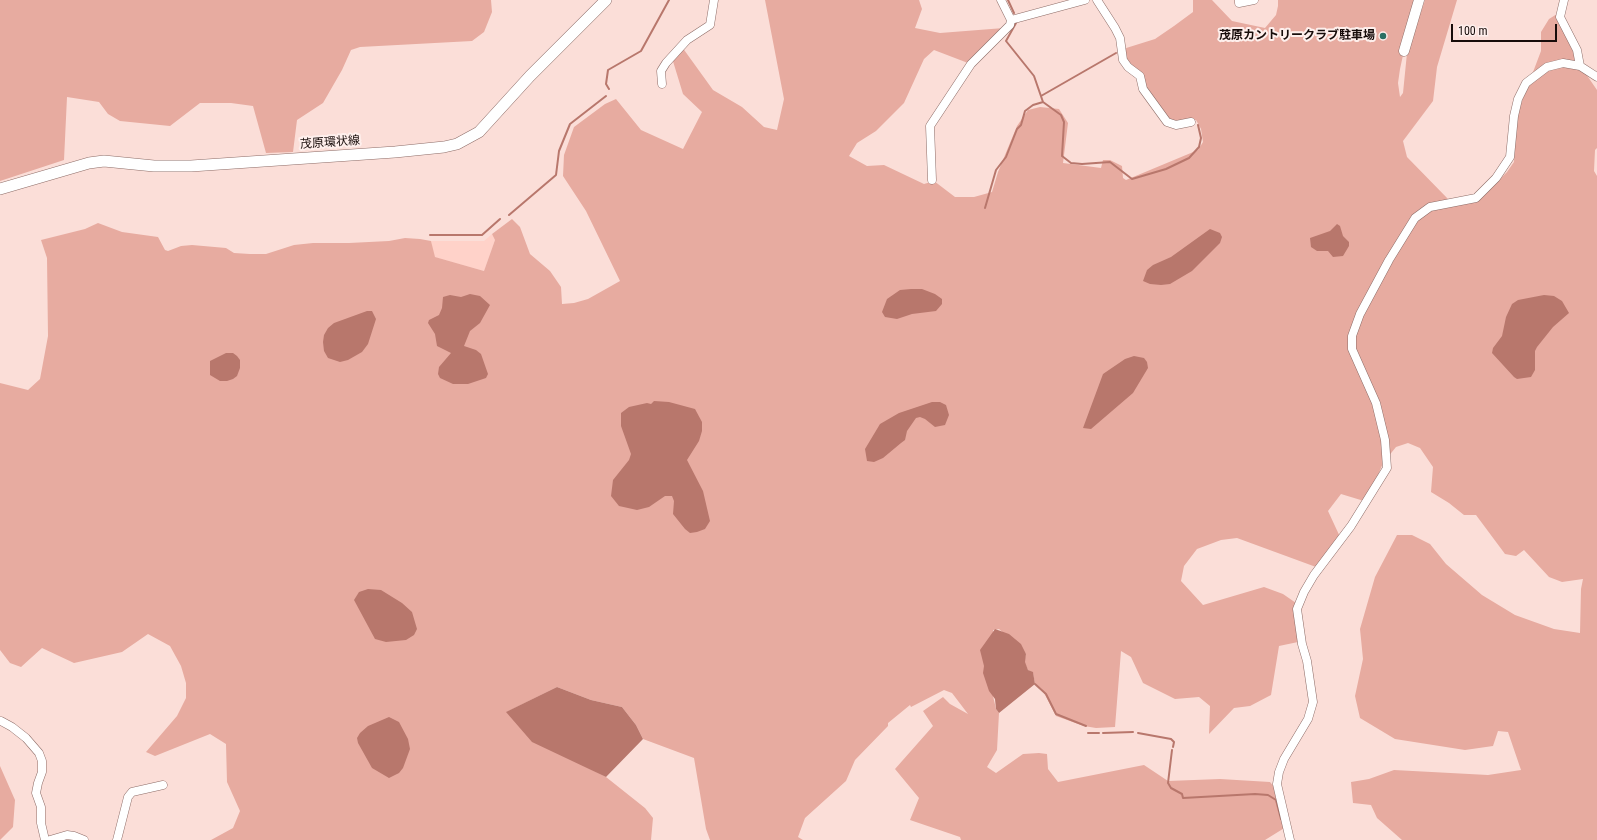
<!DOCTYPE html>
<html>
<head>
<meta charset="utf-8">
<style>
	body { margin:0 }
	#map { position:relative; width:1597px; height:840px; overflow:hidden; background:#fbded8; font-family:"Roboto Condensed",sans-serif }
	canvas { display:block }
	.scale { position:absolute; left:1451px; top:24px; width:106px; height:18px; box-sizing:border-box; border:2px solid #170c0a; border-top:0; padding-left:5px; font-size:12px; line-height:14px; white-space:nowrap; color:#170c0a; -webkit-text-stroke:3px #feefec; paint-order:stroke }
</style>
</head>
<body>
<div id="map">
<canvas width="1597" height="840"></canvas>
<div class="scale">100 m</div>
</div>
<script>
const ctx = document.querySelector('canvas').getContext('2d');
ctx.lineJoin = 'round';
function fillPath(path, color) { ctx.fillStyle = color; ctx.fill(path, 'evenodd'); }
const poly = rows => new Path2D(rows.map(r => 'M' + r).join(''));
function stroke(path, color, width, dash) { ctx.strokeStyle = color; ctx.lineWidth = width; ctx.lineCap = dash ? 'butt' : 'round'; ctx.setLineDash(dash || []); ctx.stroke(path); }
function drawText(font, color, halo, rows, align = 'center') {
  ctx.font = font + ' "Roboto Condensed","Noto Sans JP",sans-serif'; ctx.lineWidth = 4; ctx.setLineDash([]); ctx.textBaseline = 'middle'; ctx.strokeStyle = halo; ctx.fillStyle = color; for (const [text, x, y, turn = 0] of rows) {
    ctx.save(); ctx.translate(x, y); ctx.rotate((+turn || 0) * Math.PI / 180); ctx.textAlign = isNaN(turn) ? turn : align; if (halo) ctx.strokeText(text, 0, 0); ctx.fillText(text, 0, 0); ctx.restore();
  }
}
fillPath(poly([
	[492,234,495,240,484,271,434,257,431,241,484,241]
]), '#ffd2c9');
fillPath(poly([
	[0,0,491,0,492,12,484,32,472,41,360,47,351,50,342,70,323,103,297,120,293,152,266,153,253,106,231,103,200,103,170,126,120,121,108,114,99,102,67,97,64,160,0,181],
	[765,0,919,0,922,9,915,28,940,33,1004,28,968,63,934,50,924,59,904,103,876,131,857,143,849,156,867,166,884,165,924,184,934,181,955,197,974,197,992,192,998,172,1017,126,1028,110,1040,107,1059,109,1068,123,1063,163,1101,168,1103,160,1110,160,1122,166,1123,178,1126,180,1198,150,1203,142,1201,129,1196,120,1167,121,1127,65,1123,49,1155,39,1174,26,1193,12,1193,0,1212,0,1232,21,1265,28,1276,15,1278,6,1278,0,1415,0,1400,69,1398,83,1400,97,1403,93,1407,53,1425,0,1457,0,1437,67,1433,101,1403,141,1407,157,1448,199,1477,202,1507,172,1514,162,1516,117,1541,51,1541,32,1549,19,1557,14,1577,61,1597,90,1597,148,1595,150,1594,171,1597,176,1597,840,1402,840,1377,818,1371,805,1353,803,1351,782,1369,779,1394,770,1488,775,1521,770,1508,732,1498,731,1493,746,1465,750,1395,739,1360,718,1355,696,1363,659,1360,629,1375,577,1397,535,1412,535,1430,544,1446,564,1482,595,1515,615,1554,629,1580,633,1581,589,1583,579,1562,582,1549,577,1524,550,1516,556,1505,554,1476,515,1464,515,1449,503,1431,492,1433,467,1420,448,1408,443,1396,447,1383,463,1378,475,1364,501,1341,494,1328,511,1341,539,1316,567,1237,538,1221,540,1197,549,1184,566,1181,581,1203,605,1264,587,1283,594,1296,603,1298,642,1279,646,1271,695,1250,706,1234,708,1209,734,1210,706,1199,697,1175,699,1143,683,1131,657,1121,651,1115,727,1096,728,1084,726,1056,716,1043,691,1035,684,1033,673,1028,670,1024,662,1026,654,999,629,993,630,993,696,996,709,999,713,997,750,987,767,996,773,1023,754,1039,753,1047,754,1048,769,1058,782,1144,765,1168,781,1220,779,1270,782,1275,788,1286,827,1265,840,961,840,960,837,910,820,919,798,895,769,933,726,923,711,943,697,950,704,968,714,952,693,944,690,911,707,910,705,888,723,888,726,855,760,846,781,805,818,798,837,803,840,710,840,706,829,694,758,643,739,636,725,622,707,591,700,557,687,507,712,575,761,606,777,645,808,653,818,651,840,211,840,233,828,240,811,227,782,226,744,210,734,155,756,146,752,177,716,186,698,186,683,181,666,170,646,148,634,122,652,74,663,42,648,21,667,10,663,0,650,0,383,28,390,40,379,48,336,47,258,41,240,85,229,98,223,122,232,158,237,165,250,168,251,181,246,192,245,226,248,234,253,250,254,266,254,294,245,313,243,349,243,389,241,405,238,420,239,431,241,435,257,484,271,495,240,492,234,512,219,520,227,530,254,550,271,561,287,562,304,574,303,588,299,620,281,586,211,563,176,564,155,574,127,605,104,616,99,641,130,683,149,702,112,683,94,672,58,682,47,713,90,742,107,764,127,777,130,784,99],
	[0,766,15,800,13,827,0,840]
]), '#e7aba0');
fillPath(poly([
	[1337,224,1340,226,1343,236,1349,242,1349,246,1343,256,1333,257,1328,251,1317,251,1311,247,1310,238,1330,231],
	[1210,229,1220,233,1222,237,1220,243,1192,271,1170,284,1161,285,1150,284,1143,281,1147,270,1153,265,1171,257],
	[911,289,922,289,935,294,942,299,942,304,936,311,912,314,897,319,885,317,882,312,887,299,900,290],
	[470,294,480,296,490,305,480,323,470,331,464,346,476,350,481,354,488,374,486,378,468,384,453,384,440,378,438,374,439,367,451,353,437,346,435,334,428,323,429,320,439,315,442,308,443,297,450,295,461,297],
	[1544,295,1554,296,1562,301,1569,313,1553,327,1537,347,1535,351,1535,370,1531,377,1517,379,1514,377,1492,353,1493,348,1502,336,1506,317,1512,304,1518,300],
	[367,311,372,311,376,319,368,344,362,352,348,360,340,362,328,358,324,351,323,342,324,335,328,328,334,323],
	[226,353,233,353,237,356,240,360,240,368,237,376,233,379,227,381,220,381,210,375,210,361],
	[1134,356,1144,358,1147,362,1148,368,1133,393,1091,429,1083,428,1103,374,1125,359],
	[654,401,669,402,695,409,702,422,702,431,699,441,687,460,703,491,710,521,705,529,697,532,690,533,685,529,673,514,674,501,672,496,665,496,649,507,637,510,619,506,611,496,613,480,629,460,631,454,621,426,621,413,629,407,647,403,651,404],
	[932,402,940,402,946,405,949,415,945,425,935,427,925,419,920,417,916,418,907,431,905,440,901,443,883,458,874,462,867,461,865,449,880,424,899,413],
	[368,589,381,590,402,603,412,612,417,629,414,635,406,640,386,642,375,639,354,600,359,592],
	[995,629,1009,634,1021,644,1026,654,1025,662,1028,670,1033,672,1035,684,999,713,996,709,995,699,989,691,983,673,984,666,980,650],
	[557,687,591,700,622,707,636,725,643,739,606,777,532,742,506,712],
	[389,717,399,722,408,739,410,749,403,768,399,773,389,778,372,768,358,743,357,738,360,733,368,726]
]), '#b8776c');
stroke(poly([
	[1008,0,1014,13],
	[1016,23,1006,41,1034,76,1043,102],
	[609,89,606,84,608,70,641,51,669,0],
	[1041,96,1116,53],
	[985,208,996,170,1006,157,1017,129,1021,125,1025,111,1033,105,1043,102,1061,115,1064,122,1062,156,1071,163,1082,164,1110,162,1132,179,1166,169,1189,158,1199,147,1201,138,1198,125],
	[509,215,556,175,559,151,570,124,606,96],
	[430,235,482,235,500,219],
	[1035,684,1046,694,1056,714,1086,726],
	[1088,733,1099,733],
	[1103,733,1133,732],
	[1138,733,1171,739,1174,742,1173,747],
	[1172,750,1168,783,1171,788,1182,794,1183,798,1255,794,1268,795,1276,800,1281,819]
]), '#b8776c', 2);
const minor = poly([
	[1097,0,1115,28,1120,38,1123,60,1128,67,1140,76,1143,89,1167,122,1176,125,1191,122],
	[1239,0,1239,3,1254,0],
	[1564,0,1560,17,1577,50,1580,66],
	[1011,20,1085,0],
	[662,84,661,71,666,63,687,40,710,25,714,0],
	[932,180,930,126,971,64,1010,25,1011,20,1001,0],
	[1,721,12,727,26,738,39,753,42,761,42,772,38,783,36,793,41,807,41,823,45,840],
	[50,840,67,835,74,836,84,840],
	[117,840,128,797,132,792,163,785],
	[1290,840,1277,784,1279,772,1284,759,1308,719,1313,702,1307,661,1302,644,1297,609,1304,592,1314,575,1351,526,1387,468,1385,440,1376,403,1352,349,1352,336,1360,314,1389,260,1415,218,1430,207,1476,198,1496,178,1510,157,1514,116,1518,99,1526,83,1547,67,1563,63,1580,66,1597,77]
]);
const tertiary = poly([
	[1404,51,1419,0]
]);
const secondary = poly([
	[0,189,89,163,104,161,154,166,191,166,395,152,444,147,457,144,479,132,530,76,606,0]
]);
stroke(minor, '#8d6c67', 9);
stroke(tertiary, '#8d6c67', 11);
stroke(secondary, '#8d6c67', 12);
stroke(minor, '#fff', 8);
stroke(tertiary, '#fff', 10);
stroke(secondary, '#fff', 11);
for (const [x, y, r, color] of [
	[1383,36,4,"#2a7064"]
]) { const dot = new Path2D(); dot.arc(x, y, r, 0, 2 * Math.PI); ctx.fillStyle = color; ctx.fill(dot); stroke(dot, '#feefec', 1.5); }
drawText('bold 12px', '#170c0a', '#feefec', [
	["茂原カントリークラブ駐車場",1375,36]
], 'right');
drawText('12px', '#170c0a', '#feefec', [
	["茂原環状線",330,143,-4]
]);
</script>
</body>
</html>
